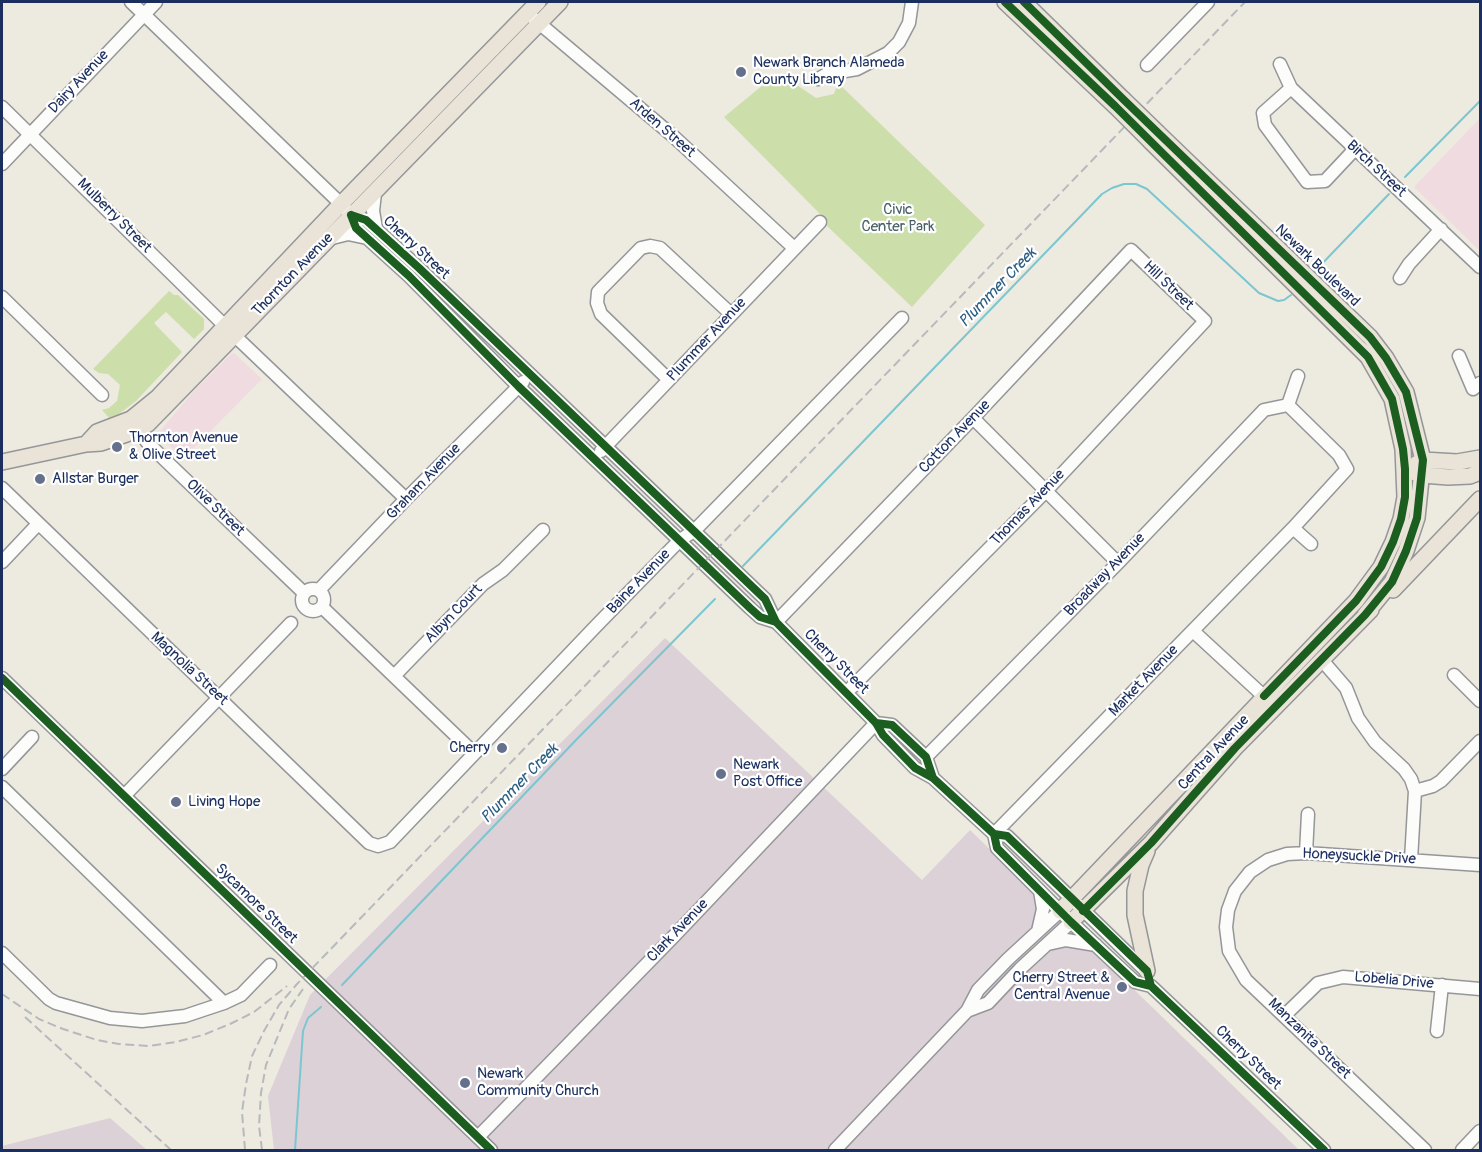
<!DOCTYPE html>
<html>
<head>
<meta charset="utf-8">
<style>
	body { margin:0 }
	#map { position:relative; width:1482px; height:1152px; overflow:hidden; background:#edeae0; font-family:Pangolin,sans-serif }
	canvas { display:block }
	.frame { position:absolute; inset:0; border:3px solid #1b2f5e; pointer-events:none }
</style>
</head>
<body>
<div id="map">
<canvas width="1482" height="1152"></canvas>
<div class="frame"></div>
</div>
<script>
const ctx = document.querySelector('canvas').getContext('2d');
ctx.lineJoin = 'round';
function fillPath(path, color) { ctx.fillStyle = color; ctx.fill(path, 'evenodd'); }
const poly = rows => new Path2D(rows.map(r => 'M' + r).join(''));
function stroke(path, color, width, dash) { ctx.strokeStyle = color; ctx.lineWidth = width; ctx.lineCap = dash ? 'butt' : 'round'; ctx.setLineDash(dash || []); ctx.stroke(path); }
function drawText(font, color, halo, rows, align = 'center') {
  ctx.font = font + ' Pangolin,sans-serif'; ctx.lineWidth = 4.5; ctx.setLineDash([]); ctx.textBaseline = 'middle'; ctx.strokeStyle = halo; ctx.fillStyle = color; for (const [text, x, y, turn = 0] of rows) {
    ctx.save(); ctx.translate(x, y); ctx.rotate((+turn || 0) * Math.PI / 180); ctx.textAlign = isNaN(turn) ? turn : align; if (halo) ctx.strokeText(text, 0, 0); ctx.fillText(text, 0, 0); ctx.restore();
  }
}
fillPath(poly([
	[1480,118,1480,251,1414,187],
	[234,353,262,379,183,459,160,436,160,431,196,389,231,354]
]), '#f0dbe1');
fillPath(poly([
	[665,638,922,880,970,830,1299,1150,274,1150,268,1096,310,995],
	[110,1118,147,1150,2,1150,2,1146]
]), '#dcd1d7');
fillPath(poly([
	[774,76,791,81,816,98,834,94,838,83,985,225,912,307,826,225,828,222,724,117],
	[169,291,174,295,178,295,204,319,204,329,194,339,166,312,154,323,182,352,136,401,111,420,102,410,109,408,117,401,120,385,108,374,99,373,93,369]
]), '#ccdea9');
stroke(poly([
	[1405,177,1480,101],
	[1316,270,1389,194],
	[743,566,1102,194,1112,188,1124,184,1136,184,1147,189,1259,293,1278,301,1284,300,1291,295],
	[342,985,577,739,715,599],
	[295,1150,303,1031,308,1018,321,1007]
]), '#7cc6d0', 2);
const minor = poly([
	[131,2,341,204,351,215,356,228,409,276,518,386,750,608,760,617,776,622],
	[533,18,673,136,794,248],
	[1280,64,1291,88,1480,267],
	[1147,65,1208,2],
	[818,79,827,74,857,69,888,53,899,42,909,23,912,2],
	[1291,88,1263,113,1265,125,1307,182,1325,181,1355,149],
	[2,107,225,326],
	[2,164,156,2],
	[375,193,373,211,376,228],
	[351,215,366,220,419,268,765,599,776,622,876,723,883,735,915,768,933,778,994,834,997,848,1071,922,1135,982,1151,986,1324,1150],
	[328,239,348,234,367,238],
	[1400,278,1409,264,1441,229],
	[2,297,102,395],
	[234,335,406,499],
	[1459,356,1473,389,1480,383],
	[669,380,601,314,597,303,598,292,641,248,650,246,660,248,731,314],
	[1288,405,1298,376],
	[973,418,1118,563],
	[133,423,147,442,165,460,304,593],
	[601,451,820,222],
	[2,488,369,843,378,846,390,842,597,625,680,540,694,531,902,318],
	[1293,528,1311,544],
	[2,562,38,524],
	'302 600a11 11 0 1 1 22 0a11 11 0 1 1-22 0Z',
	[319,590,406,499,523,382],
	[322,607,474,753],
	[776,622,973,418,1131,250,1205,321,1046,491,847,692],
	[1193,631,1269,701],
	[1321,659,1346,688,1358,718,1375,742,1404,769,1411,779,1415,791,1411,860],
	[1454,675,1480,701],
	[394,676,483,584,503,570,543,530],
	[2,678,491,1150],
	[876,723,892,725,926,757,933,778],
	[926,757,1118,563,1264,410,1288,405],
	[2,769,32,737],
	[2,787,224,1003],
	[1415,791,1433,786,1441,781,1480,741],
	[124,796,291,623],
	[994,834,1293,528,1347,469,1339,455,1288,405],
	[994,834,1007,836,1147,972],
	[1306,853,1308,814],
	[1038,931,1043,909,1040,891],
	[1048,944,1066,940,1096,945],
	[2,953,49,999,56,1003,110,1018,142,1021,185,1016,224,1003,241,995,270,965],
	[967,1011,988,1003,1020,969,1071,922],
	[1285,1015,1318,983,1343,977,1480,989],
	[1437,1031,1442,985],
	[478,1137,675,935,876,723],
	[835,1150,967,1011,978,990,1008,959,1060,911],
	[1425,1150,1246,980,1229,951,1226,927,1228,910,1235,891,1250,872,1268,860,1287,854,1306,853,1480,865],
	[1462,1150,1480,1131]
]);
const major = poly([
	[1005,2,1115,106],
	[1024,2,1123,99],
	[1158,133,1370,337,1386,358,1406,392,1423,460,1417,518,1406,551,1392,582,1365,615],
	[86,444,97,432,131,419,158,397,341,204,538,2],
	[2,462,86,444,101,443,138,430,148,424,560,2],
	[1416,464,1423,460,1457,462,1480,458],
	[1415,473,1423,475,1448,477,1470,476,1480,472],
	[1393,590,1480,499],
	[1060,911,1356,601,1381,567,1393,542,1401,519,1405,497,1403,449,1392,399,1368,357,1150,141],
	[1071,922,1151,843,1235,748,1371,610],
	[1147,971,1135,915,1135,891,1141,865,1147,851]
]);
stroke(minor, '#959699', 15);
stroke(major, '#959699', 18);
stroke(minor, '#fcfcfa', 12);
stroke(major, '#eae3d7', 15);
stroke(poly([
	[2,994,39,1019,63,1029,97,1040,119,1044,148,1046,176,1042,203,1035,230,1024,254,1012,287,986],
	[25,1017,171,1150],
	[245,1150,242,1112,246,1084,252,1056,264,1031,279,1005,297,984,1245,2],
	[262,1150,259,1126,261,1093,266,1065,289,1009,303,989]
]), '#b7b9bc', 2, [9, 4.5]);
const majorBridge = poly([
	[1123,99,1158,133],
	[1115,106,1150,141]
]);
stroke(majorBridge, '#959699', 18, []);
stroke(majorBridge, '#eae3d7', 15);
stroke(poly([
	[1005,2,1115,106,1368,357,1392,399,1403,449,1405,469,1405,497,1401,519,1393,542,1381,567,1356,601,1264,696],
	[1024,2,1123,99,1370,337,1386,358,1406,392,1423,460,1417,518,1406,551,1392,582,1365,615,1235,748,1151,843,1083,911],
	[351,215,366,220,419,268,765,599,776,622,876,723,883,735,915,768,933,778,994,834,997,848,1071,922,1135,982,1151,986,1324,1150],
	[351,215,356,228,409,276,518,386,750,608,760,617,776,622],
	[2,678,491,1150],
	[876,723,892,725,926,757,933,778],
	[994,834,1007,836,1147,971,1151,986]
]), '#1b5e20', 8);
for (const [x, y, r, color] of [
	[741,72,6,"#64708c"],
	[117,447,6,"#64708c"],
	[40,479,6,"#64708c"],
	[502,748,6,"#64708c"],
	[721,774,6,"#64708c"],
	[176,802,6,"#64708c"],
	[1122,987,6,"#64708c"],
	[465,1083,6,"#64708c"]
]) { const dot = new Path2D(); dot.arc(x, y, r, 0, 2 * Math.PI); ctx.fillStyle = color; ctx.fill(dot); stroke(dot, '#fff', 2); }
drawText('15px', '#1b2f5e', '#fff', [
	["Newark Branch Alameda",753,63],
	["County Library",753,80],
	["Thornton Avenue",129,438],
	["& Olive Street",129,455],
	["Allstar Burger",52,479],
	["Cherry",490,748,"right"],
	["Newark",733,765],
	["Post Office",733,782],
	["Living Hope",188,802],
	["Cherry Street &",1110,978,"right"],
	["Central Avenue",1110,995,"right"],
	["Newark",477,1074],
	["Community Church",477,1091]
], 'left');
drawText('15px', '#1b2f5e', '#fff', [
	["Dairy Avenue",79,82,-47],
	["Arden Street",662,128,41],
	["Birch Street",1376,169,43],
	["Mulberry Street",114,216,45],
	["Cherry Street",416,248,43],
	["Newark Boulevard",1317,266,44],
	["Thornton Avenue",293,275,-46],
	["Hill Street",1168,286,44],
	["Plummer Avenue",707,340,-47],
	["Cotton Avenue",955,437,-46],
	["Graham Avenue",424,482,-46],
	["Olive Street",215,508,44],
	["Thomas Avenue",1028,508,-46],
	["Broadway Avenue",1105,575,-46],
	["Baine Avenue",639,582,-46],
	["Albyn Court",454,614,-46],
	["Cherry Street",836,662,45],
	["Magnolia Street",189,669,43],
	["Market Avenue",1144,681,-46],
	["Central Avenue",1214,753,-47],
	["Honeysuckle Drive",1359,857,3],
	["Sycamore Street",256,904,44],
	["Clark Avenue",678,931,-46],
	["Lobelia Drive",1394,981,5],
	["Manzanita Street",1309,1039,44],
	["Cherry Street",1248,1058,44]
]);
drawText('15px', '#486167', '#fff', [
	["Civic",898,210],
	["Center Park",898,227]
]);
drawText('italic 16px', '#2c5f83', '#fff', [
	["Plummer Creek",998,288,-46],
	["Plummer Creek",520,784,-46]
]);
</script>
</body>
</html>
